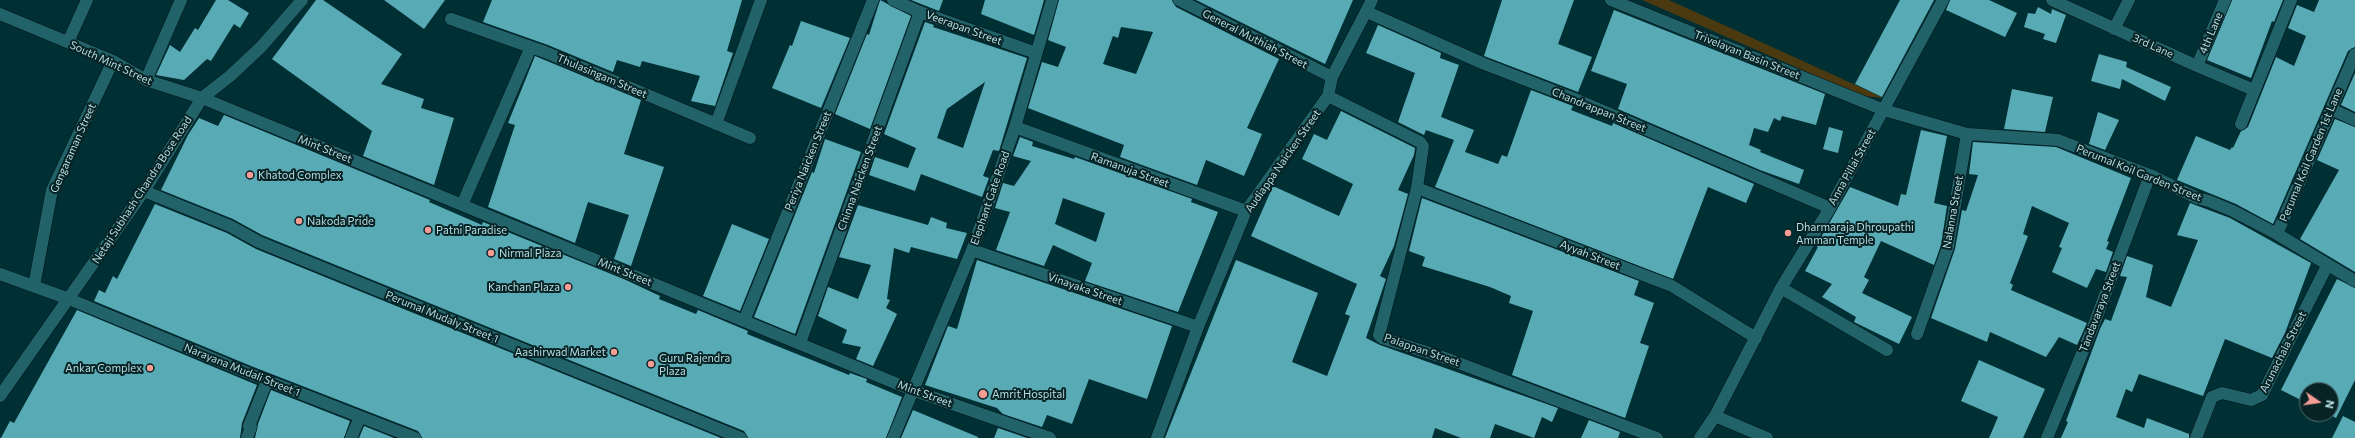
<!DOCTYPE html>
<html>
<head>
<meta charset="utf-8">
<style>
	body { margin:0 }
	#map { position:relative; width:2355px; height:438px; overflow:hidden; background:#002f34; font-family:Commissioner,sans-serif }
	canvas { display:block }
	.north { position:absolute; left:2299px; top:382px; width:40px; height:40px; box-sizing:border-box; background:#082326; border:1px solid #4e6d71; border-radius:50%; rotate:103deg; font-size:11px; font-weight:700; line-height:16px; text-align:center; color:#b6dde1 }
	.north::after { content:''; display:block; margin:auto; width:14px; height:18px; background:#f59c94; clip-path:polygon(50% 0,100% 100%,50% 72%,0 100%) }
</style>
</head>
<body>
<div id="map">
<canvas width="2355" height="438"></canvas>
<div class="north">N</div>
</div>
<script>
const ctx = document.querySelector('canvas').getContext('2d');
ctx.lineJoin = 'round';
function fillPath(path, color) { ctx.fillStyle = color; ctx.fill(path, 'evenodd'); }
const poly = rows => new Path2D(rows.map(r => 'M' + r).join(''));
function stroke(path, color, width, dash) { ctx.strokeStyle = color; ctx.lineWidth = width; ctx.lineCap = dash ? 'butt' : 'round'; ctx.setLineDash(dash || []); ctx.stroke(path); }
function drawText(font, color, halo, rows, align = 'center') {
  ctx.font = font + ' Commissioner,sans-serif'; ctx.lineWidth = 4; ctx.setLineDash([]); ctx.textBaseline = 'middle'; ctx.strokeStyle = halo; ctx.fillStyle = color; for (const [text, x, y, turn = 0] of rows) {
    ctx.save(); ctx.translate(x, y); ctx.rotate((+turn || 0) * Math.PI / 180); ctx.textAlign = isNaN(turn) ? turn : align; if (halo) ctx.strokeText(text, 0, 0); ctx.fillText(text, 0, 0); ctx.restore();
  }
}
fillPath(poly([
	[1642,0,1669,0,1884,98,1862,96]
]), '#4b3a10');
fillPath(poly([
	[216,0,228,0,249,13,240,28,234,24,211,61,207,59,184,80,156,75,170,45,180,52,195,28,198,30],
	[316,0,323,0,402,54,381,84,424,99,421,108,454,118,434,185,363,156,372,131,272,59],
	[384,0,445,0,424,29],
	[492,0,742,0,727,51,733,53,715,106,691,101,700,76,642,61,640,67,617,60,613,72,548,45,483,22],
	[880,0,911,16,870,129,835,114,867,34,869,35],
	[911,0,943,0,939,11],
	[985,0,1044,0,1034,35,981,14],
	[1059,0,1172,0,1176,7,1279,59,1247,128,1262,134,1244,176,1206,160,1197,185,1120,157,1124,145,1028,108,1042,62,1058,67,1066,47,1048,40],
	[1121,27,1153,32,1136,74,1103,64,1113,36,1118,38],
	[1196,0,1353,0,1325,64],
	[1502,0,1574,0,1558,44,1592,57,1578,92,1484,56],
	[1900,0,1934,0,1882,97,1855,84],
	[1950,0,1989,0,2017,13,2005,37,1946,10],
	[2232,0,2283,0,2274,22,2272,21,2251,78,2207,60],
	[2319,0,2355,0,2355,47,2348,51,2273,224,2236,204,2177,180,2196,136,2230,150,2232,147,2233,148,2241,131,2248,127,2276,57,2294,66,2306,36,2288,28,2297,5,2314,12],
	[2038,7,2051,14,2052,9,2066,15,2056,43,2043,39,2045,34,2024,27,2028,13,2035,14],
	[1614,10,1825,94,1816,125,1782,116,1780,121,1774,118,1768,132,1754,128,1749,145,1761,150,1760,152,1804,170,1799,184,1760,170,1618,109,1627,84,1591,71],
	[801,21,850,38,821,108,772,88,790,45,792,46],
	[925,22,934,25,933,27,1027,58,999,151,993,150,983,176,989,178,982,197,921,174,915,191,869,175,875,157,908,168,916,148,884,134],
	[985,82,963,148,937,138,947,109],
	[1378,25,1441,53,1440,58,1459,65,1441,117,1474,130,1465,152,1498,164,1502,155,1507,157,1531,90,1573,106,1571,110,1612,126,1613,123,1754,184,1746,203,1708,187,1673,279,1435,187,1454,140,1426,130,1424,135,1398,122,1415,73,1366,53],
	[2099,54,2127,62,2126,67,2171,87,2165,101,2122,79,2120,89,2091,81],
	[535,56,641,100,624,154,664,167,631,266,614,259,629,215,588,202,575,243,488,207,515,125,508,123],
	[2355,73,2355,112,2341,105],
	[2012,89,2053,97,2045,132,2004,129],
	[1341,111,1415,148,1414,155,1398,190,1408,194,1394,246,1380,276,1386,279,1366,338,1380,345,1558,408,1552,422,1542,417,1534,438,1495,424,1490,438,1461,438,1435,428,1432,438,1165,438,1236,260,1318,293,1292,362,1327,376,1350,316,1345,314,1357,284,1251,236,1273,186,1339,216,1353,184,1302,159,1314,134,1327,140],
	[2098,112,2119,120,2105,150,2089,144],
	[224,115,430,200,429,202,482,225,483,222,626,280,660,296,659,299,696,314,698,310,748,331,747,334,849,375,850,373,867,379,866,382,902,397,886,438,748,438,744,431,262,235,233,219,161,190,188,135,199,118,218,126],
	[2335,119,2355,127,2355,272,2300,239,2339,170,2317,160],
	[1829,127,1843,131,1838,153,1823,149],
	[1921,130,1947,136,1934,203,1947,206,1941,245,1934,265,1881,241,1864,277,1869,280,1862,293,1912,317,1899,344,1854,322,1856,317,1822,297,1832,284,1805,271,1818,247,1816,246,1850,187,1898,206,1901,194,1906,195],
	[1020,137,1033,142,1032,146,1074,159,1075,157,1192,199,1191,202,1218,212,1178,312,1085,281,1092,263,1053,245,1044,266,996,250,1010,212,995,208,1003,183,1014,186,1031,161,1013,156],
	[1063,198,1105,213,1096,242,1055,224],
	[825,139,861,152,795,334,754,317,812,172,814,173],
	[1973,142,2056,147,2131,178,2107,241,2109,242,2106,249,2113,252,2106,272,2096,269,2087,288,2052,272,2062,248,2059,247,2069,223,2032,206,2023,234,2028,236,2010,283,2013,285,2011,290,2087,323,2077,345,2059,337,2046,357,1990,332,1987,342,1931,318,1955,249,1962,210,1966,211,1978,175,1969,174],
	[1422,198,1639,281,1634,295,1654,303,1640,343,1649,346,1625,418,1512,375,1533,311,1509,303,1511,296,1490,287,1422,266,1425,257,1409,251],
	[2190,203,2230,218,2311,263,2285,333,2272,358,2225,339,2203,396,2139,374,2132,392,2126,389,2116,417,2144,428,2147,418,2189,434,2189,438,2061,438,2068,422,2066,421,2100,329,2105,319,2111,321,2127,277,2120,276,2127,256,2153,265,2146,297,2171,307,2198,240,2177,235],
	[155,204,227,233,256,249,721,438,422,438,418,431,251,366,94,301,99,290,105,293,113,276,117,279],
	[858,205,928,225,931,217,947,223,946,228,967,233,957,259,911,247,909,253,894,248,887,299,890,300,886,308,897,314,873,366,856,359,861,347,842,343,847,330,818,316,828,287,858,299,871,265,839,257],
	[732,224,769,239,740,311,703,296],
	[977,260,1172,326,1147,399,1089,379,1072,424,1047,415,1042,427,1003,414,997,408,925,385,948,326,957,329],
	[2337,279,2355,288,2355,380,2336,418,2329,414,2331,414,2331,390,2307,390,2307,403,2281,390],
	[77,310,257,385,242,423,240,438,1,438,10,421,14,423],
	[1979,360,2045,389,2023,438,1989,438,1998,417,1961,401],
	[271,390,350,421,344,438,255,438,258,424],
	[913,410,978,437,978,438,901,438],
	[2343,416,2355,422,2355,438,2332,438],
	[1589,420,1620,432,1618,438,1581,438],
	[364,426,394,438,359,438],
	[998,428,1027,438,994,438]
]), '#58abb5');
const minor = poly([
	[893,0,920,12,1036,53],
	[1179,0,1332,77],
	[1611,0,1884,110,1967,134,2058,140,2150,175,2197,198,2209,201,2233,211,2277,234,2355,281],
	[2052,0,2197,66,2254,90],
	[1367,12,1482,63,1575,99,1830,208],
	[0,14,113,61,146,80,202,98,912,390,1050,438],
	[451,19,545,52,750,138],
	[2114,29,2129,0],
	[68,42,87,0],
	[2197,66,2225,0],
	[146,80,181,0],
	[1328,96,1420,142,1423,146,1417,188,1379,335,1382,338,1448,359,1657,438],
	[2331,109,2355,120],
	[716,124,761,0],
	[2241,124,2291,0],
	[1015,127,1246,211],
	[1417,188,1672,286,1756,338],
	[144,191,230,226,259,242,741,438],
	[462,205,531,47],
	[2277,234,2355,54],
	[972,250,1198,327],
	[0,274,69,299,248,373,415,438],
	[34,286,52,190,113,61],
	[1781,288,1887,350],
	[744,321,873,0],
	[1917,334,1948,247,1967,134],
	[800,343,920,12],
	[0,396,144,191,202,98,230,76,261,47,302,0],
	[1715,416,1767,438],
	[247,438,251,427,249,426,267,381],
	[351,438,360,417],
	[893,438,972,250,1015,127,1052,0],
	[1157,438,1198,327,1246,211,1328,96,1332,77,1372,0],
	[1700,438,1715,416,1781,288,1830,208,1943,0],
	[2047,438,2093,327,2150,175],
	[2196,438,2212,397,2222,393,2251,400,2262,395,2327,266]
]);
stroke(minor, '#001518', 13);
stroke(minor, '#22636a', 12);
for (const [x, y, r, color] of [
	[250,175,4,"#f59c94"],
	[299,221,4,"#f59c94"],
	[428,230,4,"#f59c94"],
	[1788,233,4,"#f59c94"],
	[491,253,4,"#f59c94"],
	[568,287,4,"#f59c94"],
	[614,352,4,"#f59c94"],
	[651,364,4,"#f59c94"],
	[150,368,4,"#f59c94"],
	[983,394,5,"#f59c94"]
]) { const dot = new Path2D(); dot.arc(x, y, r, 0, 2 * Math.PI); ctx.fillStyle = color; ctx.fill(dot); stroke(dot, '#082326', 1.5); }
drawText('11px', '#b6dde1', '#082326', [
	["Veerapan Street",964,28,20],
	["4th Lane",2211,33,-67],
	["General Muthiah Street",1255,39,27],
	["3rd Lane",2153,46,24],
	["Trivelayan Basin Street",1747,55,22],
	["South Mint Street",111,63,25],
	["Thulasingam Street",602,76,23],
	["Chandrappan Street",1599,110,22],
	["Gengaraman Street",73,148,-66],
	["Mint Street",325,149,22],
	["Perumal Koil Garden 1st Lane",2311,155,-67],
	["Periya Naicken Street",808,161,-68],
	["Audiappa Naicken Street",1283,161,-55],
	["Anna Pillai Street",1852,167,-61],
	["Ramanuja Street",1130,170,20],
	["Perumal Koil Garden Street",2139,173,22],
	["Chinna Naicken Street",860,178,-70],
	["Netaji Subhash Chandra Bose Road",142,190,-57],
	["Elephant Gate Road",990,198,-71],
	["Nalanna Street",1953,212,-80],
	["Ayyah Street",1590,255,21],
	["Mint Street",625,272,22],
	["Vinayaka Street",1085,289,19],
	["Tandavaraya Street",2100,307,-69],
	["Perumal Mudaly Street 1",442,317,22],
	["Palappan Street",1422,350,19],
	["Arunachala Street",2283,352,-63],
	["Narayana Mudali Street 1",242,370,22],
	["Mint Street",925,394,20]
]);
drawText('11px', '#b6dde1', '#082326', [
	["Khatod Complex",258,175],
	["Nakoda Pride",307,221],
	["Dharmaraja Dhroupathi",1796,227],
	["Amman Temple",1796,240],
	["Patni Paradise",436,230],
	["Nirmal Plaza",499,253],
	["Kanchan Plaza",560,287,"right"],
	["Aashirwad Market",606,352,"right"],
	["Guru Rajendra",659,358],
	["Plaza",659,371],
	["Ankar Complex",142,368,"right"],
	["Amrit Hospital",992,394]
], 'left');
</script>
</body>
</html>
